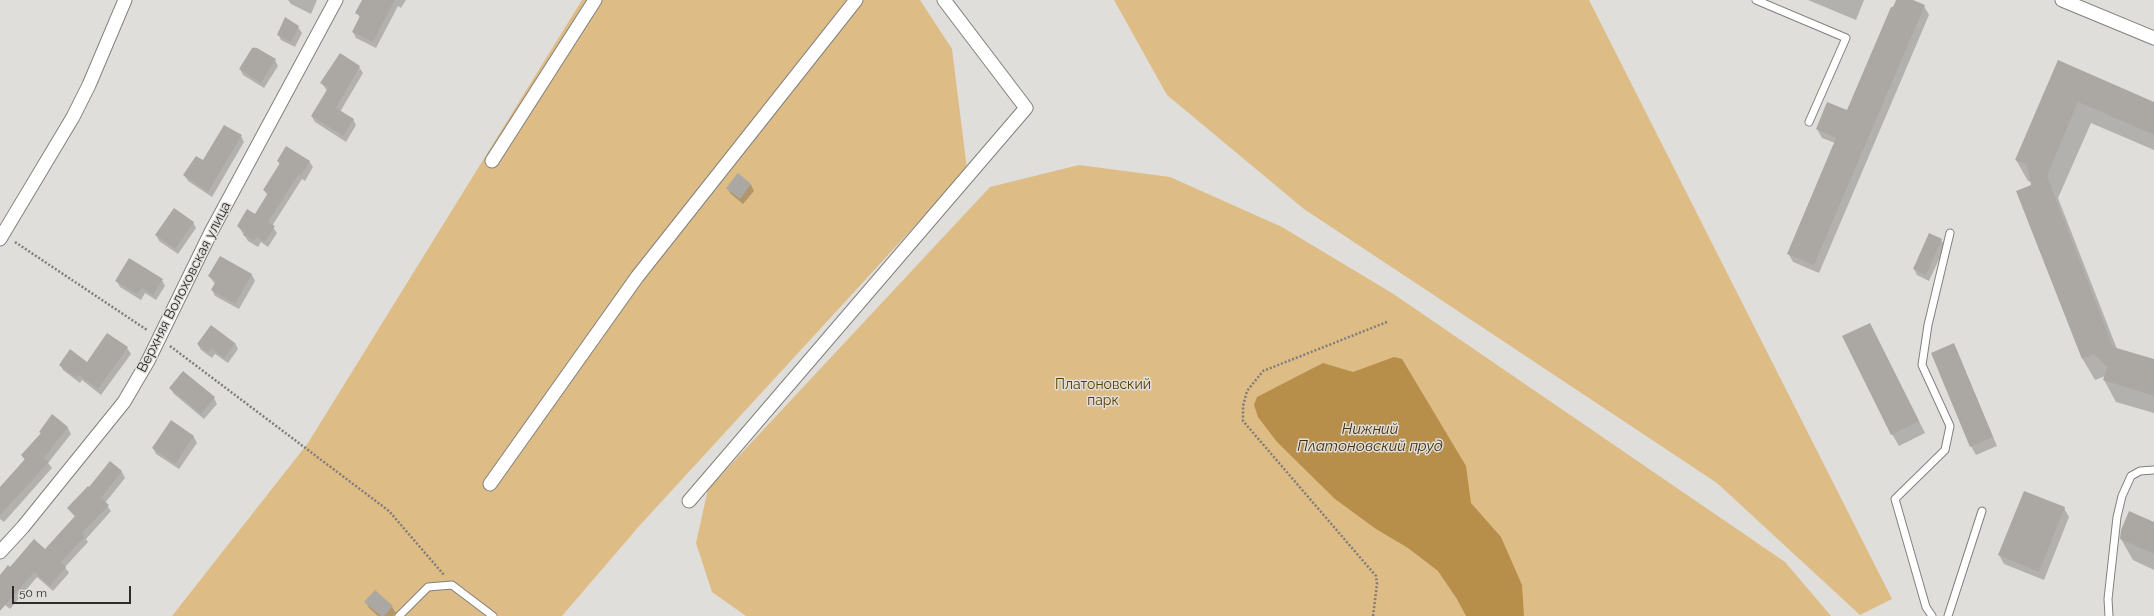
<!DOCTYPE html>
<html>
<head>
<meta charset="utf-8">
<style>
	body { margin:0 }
	#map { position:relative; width:2154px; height:616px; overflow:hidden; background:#e0deda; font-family:Raleway,sans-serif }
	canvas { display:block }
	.scale { position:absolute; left:12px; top:586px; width:119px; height:18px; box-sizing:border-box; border:2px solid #2d2c2a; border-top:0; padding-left:5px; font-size:12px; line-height:14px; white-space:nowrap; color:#2d2c2a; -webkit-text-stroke:3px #e0deda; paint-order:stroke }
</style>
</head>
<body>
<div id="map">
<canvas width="2154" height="616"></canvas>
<div class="scale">50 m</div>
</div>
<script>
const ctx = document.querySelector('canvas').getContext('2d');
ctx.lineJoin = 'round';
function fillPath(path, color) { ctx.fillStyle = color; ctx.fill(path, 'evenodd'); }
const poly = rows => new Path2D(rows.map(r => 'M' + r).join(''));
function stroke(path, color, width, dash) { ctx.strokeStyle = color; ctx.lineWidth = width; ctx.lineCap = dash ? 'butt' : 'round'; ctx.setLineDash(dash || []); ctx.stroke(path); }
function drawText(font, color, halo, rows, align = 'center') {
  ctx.font = font + ' Raleway,sans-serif'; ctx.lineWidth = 3; ctx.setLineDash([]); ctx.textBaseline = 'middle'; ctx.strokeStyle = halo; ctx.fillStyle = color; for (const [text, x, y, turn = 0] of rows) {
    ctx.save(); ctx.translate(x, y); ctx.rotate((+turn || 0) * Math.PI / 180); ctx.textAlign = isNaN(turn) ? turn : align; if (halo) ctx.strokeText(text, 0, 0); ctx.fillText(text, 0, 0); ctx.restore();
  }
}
fillPath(poly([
	[582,0,920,0,952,49,967,169,641,524,562,616,172,616,308,443],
	[1114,0,1589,0,1892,599,1860,615,1717,483,1304,209,1167,95],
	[1079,165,1170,177,1282,227,1392,293,1785,562,1831,616,746,616,712,592,696,543,708,489,990,187]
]), '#debc85');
fillPath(poly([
	[1394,357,1402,359,1466,466,1471,503,1501,537,1522,585,1524,616,1466,616,1457,599,1438,571,1408,548,1376,529,1335,499,1277,442,1258,417,1254,405,1257,397,1323,363,1353,372]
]), '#b78f4a');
fillPath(poly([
	[288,0,317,0,311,14,291,4],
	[367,0,406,0,401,8,398,6,376,48,356,38,353,32,360,18,358,14],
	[1808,0,1864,0,1856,20],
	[1897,0,1910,0,1924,6,1929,15,1819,273,1793,262,1788,253,1835,143,1822,138,1817,129,1847,111],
	[298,27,302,33,295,47,281,40,278,34],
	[254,47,275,60,278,66,264,88,243,75,240,69],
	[2058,61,2154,103,2154,150,2091,123,2058,198,2117,349,2154,360,2154,413,2116,402,2104,380,2105,376,2095,380,2082,358,2031,182,2028,181,2016,160],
	[359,67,363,73,340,112,353,119,356,125,346,142,315,122,312,117,327,91,322,83],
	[241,136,244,142,212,197,188,181,184,175],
	[278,161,309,161,313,167,305,181,302,179,272,226,277,233,268,247,261,242,258,247,248,241,238,226,255,216,268,196,264,190,280,165],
	[738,175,751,185,754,191,743,204,731,194,727,188],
	[193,222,196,228,178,254,159,241,156,235],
	[1941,240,1945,246,1929,281,1917,275,1914,269],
	[220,257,252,275,255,281,239,309,215,296,212,290,215,284,209,276],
	[162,280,165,286,156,300,145,293,141,300,120,287,117,281],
	[1870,324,1925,433,1899,446,1892,434],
	[108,334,127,348,131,354,101,395,82,380,80,383,63,370,60,365,87,363],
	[235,343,238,349,228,363,215,354,212,358,201,350,198,344],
	[1954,344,1997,446,1976,455,1971,446],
	[170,388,214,398,217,404,204,419,174,394],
	[52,416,68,428,71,434,48,463,52,468,4,522,0,519,0,488,25,460,22,456,41,434,40,432],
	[171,422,194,437,197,443,179,469,156,454,153,448],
	[110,463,122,472,125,478,105,503,111,511,86,539,88,542,65,567,69,573,53,591,37,577,10,609,0,601,0,580,45,550,75,517,68,508,89,488],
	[2064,508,2069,517,2044,580,2004,564,1999,555],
	[2154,523,2154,570,2133,560,2121,539],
	[375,591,392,607,396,613,393,616,378,616,369,608,366,602]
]), '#0003');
fillPath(poly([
	[362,0,395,0,373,42,352,32,360,16,355,13],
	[1896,0,1913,0,1925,5,1814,265,1787,254,1836,138,1816,129,1827,102,1847,110,1891,7,1893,7],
	[285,17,299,26,291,42,277,35],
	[252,48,257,48,276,59,261,83,239,69],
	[340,53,360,66,336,108,354,119,343,136,311,116,328,88,320,83],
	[2058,60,2154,102,2154,135,2078,102,2047,176,2113,347,2154,359,2154,396,2103,380,2107,367,2094,354,2082,359,2016,191,2031,185,2027,165,2015,160],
	[224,125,242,135,208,192,183,175,196,156,203,160],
	[286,146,310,161,301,176,299,174,268,222,275,226,265,242,257,237,254,241,243,235,245,232,237,226,247,209,255,214,268,193,263,190,280,163,277,161],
	[738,173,751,184,740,199,726,188],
	[174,208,194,222,175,249,155,235],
	[1929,233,1942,239,1926,275,1913,269],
	[220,256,252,274,235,304,211,290,216,281,208,276],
	[129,258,163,279,153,295,142,288,137,294,115,281],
	[1870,323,1919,421,1891,435,1842,336],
	[211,325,235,343,224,358,211,348,208,353,197,344],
	[107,333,128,347,98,389,78,375,76,378,59,365,70,349,87,362],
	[1954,343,1993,437,1970,447,1931,353],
	[183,371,215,397,201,414,169,388],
	[52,414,68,427,44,458,49,462,0,515,0,487,25,459,21,455,41,433,39,432],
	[171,420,194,436,175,464,152,448],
	[110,461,122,471,101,498,109,505,82,533,85,536,61,562,66,567,50,586,34,572,0,611,0,575,8,565,10,567,34,539,45,549,75,516,67,508,88,486,89,487],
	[2024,491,2065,507,2039,572,1998,555],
	[2129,511,2154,522,2154,554,2120,539,2121,530],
	[375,590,393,606,384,616,381,616,364,602]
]), '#aba8a4');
const service = poly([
	[1756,0,1846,38,1809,122],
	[399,616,428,587,452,585,493,616],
	[1932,616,1926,607,1895,499,1945,450,1950,426,1922,365,1928,325,1950,233],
	[1948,616,1982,511],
	[2109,616,2108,599,2117,517,2122,496,2131,476,2140,471,2154,470]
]);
const minor = poly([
	[2062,0,2154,38],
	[492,161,595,0],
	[0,239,73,117,89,85,125,0],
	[490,484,637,277,856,0],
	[689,501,1026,108,944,0],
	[0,552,23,527,124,402,148,361,211,232,336,0]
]);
stroke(service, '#82807c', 9);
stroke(minor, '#82807c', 15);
stroke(poly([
	[15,242,147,330],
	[170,346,389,511,444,575],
	[1373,616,1377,584,1376,576,1243,421,1243,406,1247,391,1263,371,1387,322]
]), '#7f7d7b', 2.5, [2, 2]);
stroke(service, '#fff', 7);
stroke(minor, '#fff', 13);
drawText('14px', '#2d2c2a', '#e0deda', [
	["Верхняя Волоховская улица",184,287,-63]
]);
drawText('14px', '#573c00', '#e0deda', [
	["Платоновский",1103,385],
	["парк",1103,401]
]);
drawText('italic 15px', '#3f2d0e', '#e0deda', [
	["Нижний",1370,429],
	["Платоновский пруд",1370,446]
]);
</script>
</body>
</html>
